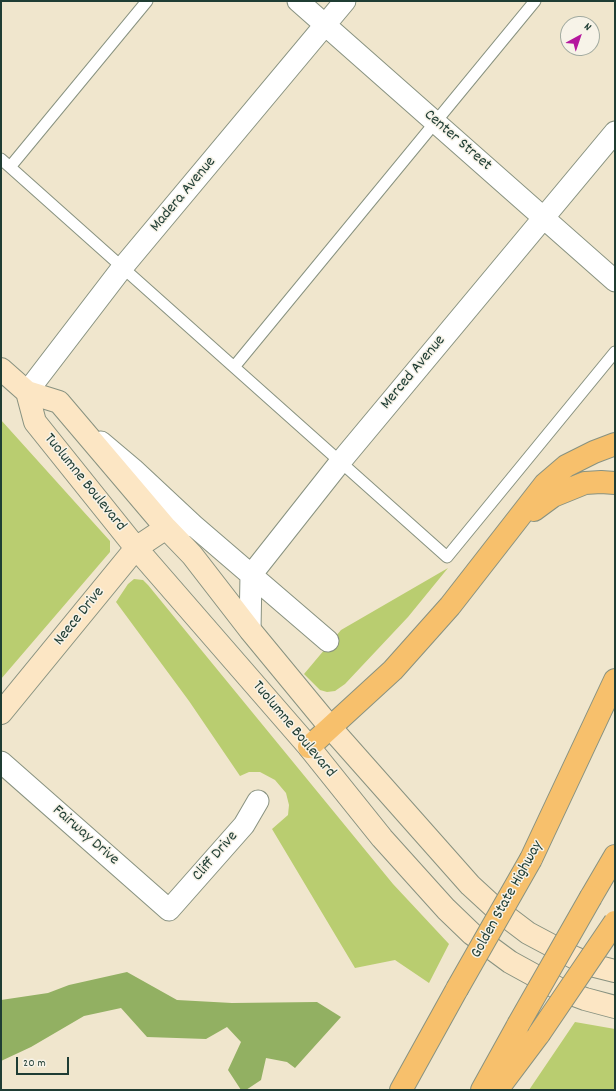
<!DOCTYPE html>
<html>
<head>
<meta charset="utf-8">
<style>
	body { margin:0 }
	#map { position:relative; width:616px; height:1091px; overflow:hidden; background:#f0e6cd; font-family:Dekko,sans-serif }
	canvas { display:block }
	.frame { position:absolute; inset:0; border:2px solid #1f3d34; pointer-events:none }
	.north { position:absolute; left:560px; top:16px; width:40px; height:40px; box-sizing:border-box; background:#f7f3e8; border:1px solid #a1aaa0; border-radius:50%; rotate:40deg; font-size:11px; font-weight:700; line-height:16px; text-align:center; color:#1f3d34 }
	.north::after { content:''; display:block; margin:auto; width:14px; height:18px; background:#b5179e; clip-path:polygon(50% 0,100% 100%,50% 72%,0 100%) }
	.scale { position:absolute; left:16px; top:1057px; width:53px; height:18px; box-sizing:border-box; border:2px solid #1f3d34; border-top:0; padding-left:5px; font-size:12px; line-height:14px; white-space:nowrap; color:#1f3d34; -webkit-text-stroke:3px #f7f3e8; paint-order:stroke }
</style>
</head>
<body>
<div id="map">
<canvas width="616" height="1091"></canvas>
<div class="frame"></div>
<div class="north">N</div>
<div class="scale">20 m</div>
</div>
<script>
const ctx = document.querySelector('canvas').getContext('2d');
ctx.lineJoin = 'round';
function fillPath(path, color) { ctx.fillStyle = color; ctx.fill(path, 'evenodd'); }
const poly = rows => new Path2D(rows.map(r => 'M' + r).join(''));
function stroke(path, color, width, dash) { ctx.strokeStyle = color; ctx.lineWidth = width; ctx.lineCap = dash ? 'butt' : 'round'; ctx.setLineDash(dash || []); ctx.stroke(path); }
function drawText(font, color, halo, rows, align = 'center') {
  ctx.font = font + ' Dekko,sans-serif'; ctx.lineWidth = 3; ctx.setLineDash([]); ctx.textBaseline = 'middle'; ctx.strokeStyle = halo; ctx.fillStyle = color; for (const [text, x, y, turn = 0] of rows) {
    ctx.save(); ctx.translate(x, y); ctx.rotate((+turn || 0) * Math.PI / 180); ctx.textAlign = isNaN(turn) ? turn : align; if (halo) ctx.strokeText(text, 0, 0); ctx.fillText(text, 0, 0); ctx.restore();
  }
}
fillPath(poly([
	[1,420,110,541,110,552,1,679],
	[448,568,408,617,345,684,335,691,327,692,320,690,304,674,341,630],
	[134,579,143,580,148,585,393,884,449,944,429,983,395,960,355,968,272,829,288,815,289,805,286,793,275,780,260,772,249,772,240,776,189,701,116,602,128,584],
	[575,1022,615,1029,615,1090,529,1090]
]), '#b9cd70');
fillPath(poly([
	[127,972,177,1000,232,1003,317,1002,341,1017,295,1068,287,1062,266,1058,261,1080,246,1090,241,1090,228,1070,241,1042,227,1027,206,1039,147,1037,121,1008,84,1016,31,1047,1,1061,1,1000,48,993,69,985]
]), '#92b062');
const lane = poly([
	[1,159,10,167,147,1],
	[10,167,234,367,535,1],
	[234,367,447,557,615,352]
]);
const street = poly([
	[298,1,615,281],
	[27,392,122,268,345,1],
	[101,442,133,469,193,525],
	[166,528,193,525,328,641],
	[250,630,251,575,341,461,615,132],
	[1,762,169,910,244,825,258,801]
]);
const secondary = poly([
	[1,369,27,392,59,402,166,528,192,555,250,630,330,727,470,885,495,908,528,933,575,958,595,966,615,971],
	[27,392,35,422,136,548,309,747,382,838,446,909,472,934,510,962,561,990,585,999,615,1007],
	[1,713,136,548,166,528]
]);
const highway = poly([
	[534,510,553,496,585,483,601,482,615,483],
	[309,747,393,670,450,606,545,484,566,466,594,452,615,444],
	[531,859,615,680],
	[591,897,615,856],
	[401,1090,457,989],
	[482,1090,518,1025],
	[497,1090,539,1034]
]);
stroke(lane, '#889280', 13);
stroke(street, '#889280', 23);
stroke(secondary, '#889280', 24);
stroke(highway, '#889280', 24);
stroke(lane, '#fff', 11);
stroke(street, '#fff', 21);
stroke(secondary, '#fce6c4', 22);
stroke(highway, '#f7c06c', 22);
const highwayBridge = poly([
	[457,989,531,859],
	[518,1025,591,897],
	[539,1034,615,922]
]);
stroke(highwayBridge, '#889280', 24, []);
stroke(highwayBridge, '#f7c06c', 22);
drawText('16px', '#1f3d34', '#f7f3e8', [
	["Center Street",457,141,41],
	["Madera Avenue",184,195,-50],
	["Merced Avenue",414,373,-50],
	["Tuolumne Boulevard",84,483,51],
	["Neece Drive",80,617,-51],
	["Tuolumne Boulevard",293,730,50],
	["Fairway Drive",85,836,41],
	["Cliff Drive",216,857,-49],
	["Golden State Highway",508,900,-61]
]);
</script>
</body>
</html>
